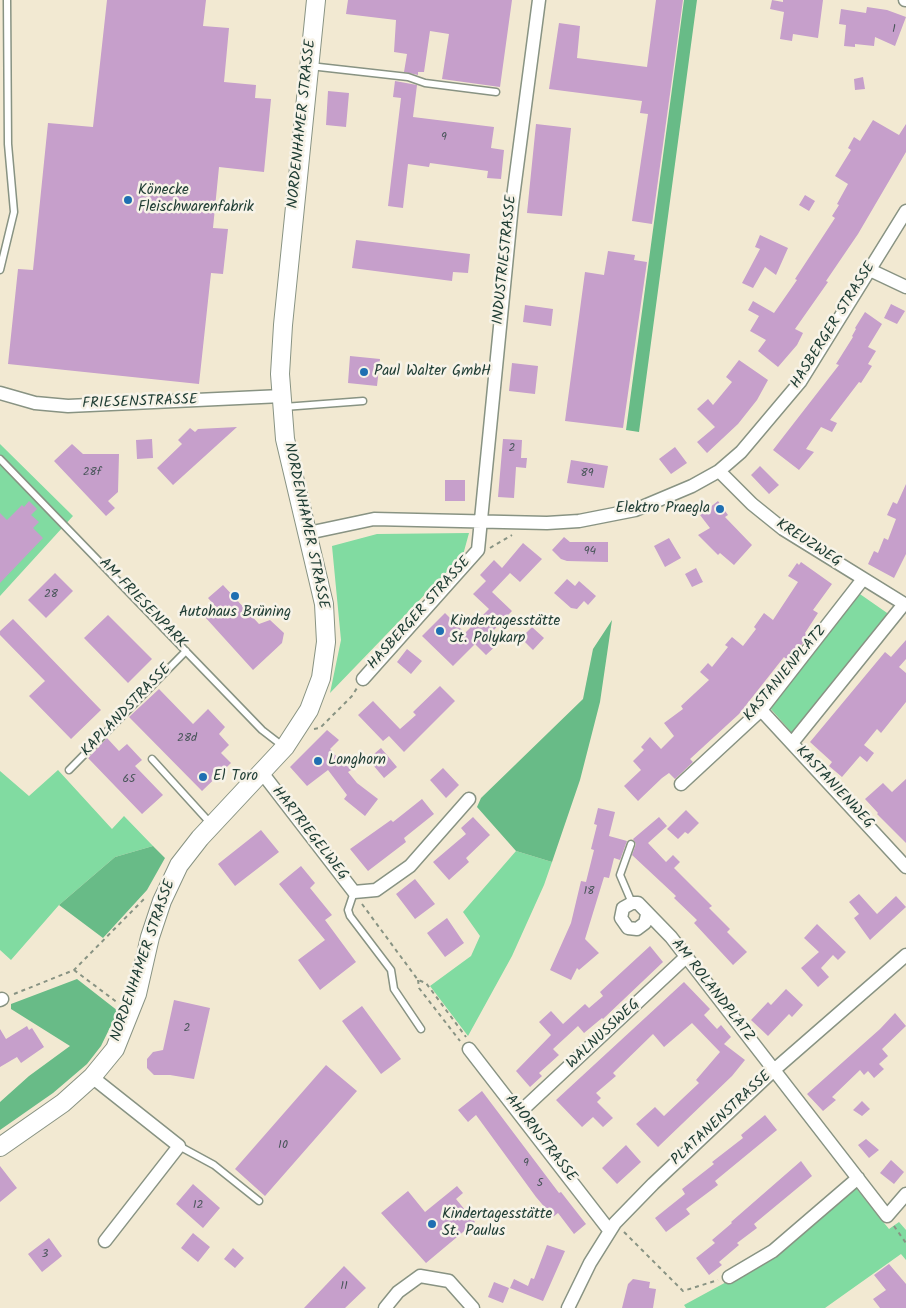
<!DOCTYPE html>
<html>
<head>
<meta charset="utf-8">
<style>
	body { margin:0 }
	canvas { display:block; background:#f2e9d2 }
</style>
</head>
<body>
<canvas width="906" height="1308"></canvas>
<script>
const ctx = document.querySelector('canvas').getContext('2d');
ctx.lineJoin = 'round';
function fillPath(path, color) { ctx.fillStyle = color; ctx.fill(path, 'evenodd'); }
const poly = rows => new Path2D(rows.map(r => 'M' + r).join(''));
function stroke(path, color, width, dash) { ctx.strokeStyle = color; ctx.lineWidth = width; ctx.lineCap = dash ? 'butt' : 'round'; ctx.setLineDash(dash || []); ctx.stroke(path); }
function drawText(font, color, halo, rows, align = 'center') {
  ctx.font = font + ' Kalam,sans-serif'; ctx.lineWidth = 5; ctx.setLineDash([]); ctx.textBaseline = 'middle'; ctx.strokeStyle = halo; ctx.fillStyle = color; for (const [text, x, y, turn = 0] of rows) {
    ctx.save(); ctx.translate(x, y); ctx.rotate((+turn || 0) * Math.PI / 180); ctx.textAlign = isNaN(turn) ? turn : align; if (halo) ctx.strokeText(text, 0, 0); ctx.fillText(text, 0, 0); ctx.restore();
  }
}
fillPath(poly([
	[0,444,73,516,0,596],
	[469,533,463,555,330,693,341,640,332,546,377,534],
	[857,592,890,615,827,694,792,733,770,708,815,652],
	[58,770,112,829,124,816,153,846,115,857,59,905,11,960,0,950,0,771,29,796],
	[516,851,552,862,544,885,512,956,468,1036,430,986,471,956,480,936,463,912],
	[856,1188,889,1229,899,1222,906,1230,906,1260,901,1254,825,1308,686,1308,684,1305,776,1255]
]), '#81dba1');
fillPath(poly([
	[684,0,697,0,639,432,626,430],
	[612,620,600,702,580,780,552,862,516,851,477,807,481,798,583,699,593,649],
	[153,846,165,858,147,890,103,938,59,905,115,857],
	[77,979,118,1011,101,1046,87,1064,53,1093,0,1130,0,1102,29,1076,70,1046,11,1009,11,1004]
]), '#68bb87');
fillPath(poly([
	[107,0,206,0,203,26,229,28,224,82,256,85,255,98,271,99,264,172,219,167,213,228,228,229,223,274,211,273,199,384,8,364,18,269,33,270,48,123,93,127],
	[348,0,512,0,500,87,442,79,449,34,430,31,424,72,418,72,418,75,404,72,407,54,394,52,396,20,346,14],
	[656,0,683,0,652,224,632,221,648,114,640,113,642,101,549,89,559,23,580,26,577,58,647,67],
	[772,0,783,2,783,0,823,0,818,38,793,34,792,41,780,39,784,12,770,9],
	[867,7,887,10,906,17,895,46,875,37,874,46,855,44,855,47,844,46,846,25,839,24,841,9,866,13],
	[863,77,865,89,855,90,854,79],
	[395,81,417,85,413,117,494,127,491,148,504,150,501,179,487,178,488,171,430,163,429,167,408,164,403,208,388,206,401,98,393,97],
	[328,91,349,93,346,127,326,125],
	[873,120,899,135,906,124,906,152,858,234,826,281,828,282,795,329,803,333,797,345,778,367,758,351,766,340,750,331,759,316,748,310,753,301,774,313,797,280,795,279,835,218,832,216,839,205,837,204,848,184,835,176,851,150,848,148,854,137,860,141],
	[536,124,571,128,562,216,527,213],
	[805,195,815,201,809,211,799,205],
	[760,235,788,248,776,275,765,267,753,288,742,283,760,249,755,247],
	[356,240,470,254,468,273,453,272,452,281,352,268],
	[608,251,635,255,634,260,647,262,623,428,565,421,585,272,604,275],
	[891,304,905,311,897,324,884,318],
	[525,305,553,309,551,326,523,322],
	[865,312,882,324,868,347,876,351,868,364,872,366,861,383,859,382,830,420,837,423,832,432,821,427,806,449,814,452,799,470,773,450,839,365,836,364,853,337,852,336,856,329,855,328],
	[350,356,380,359,377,386,348,383],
	[739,360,768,380,757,400,738,424,707,453,697,442,715,427,697,409,708,399,713,405,732,382,726,377],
	[512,363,538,366,535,394,509,391],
	[237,427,173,485,157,468,182,444,178,440,190,428,195,432,198,429],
	[152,439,153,458,137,459,136,440],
	[503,439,522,440,521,458,527,458,526,468,516,467,514,498,498,497],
	[72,444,83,454,119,454,118,492,108,501,115,508,106,516,54,461],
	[675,447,687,463,671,474,659,459],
	[571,460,608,466,604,488,567,483],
	[760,466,779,485,769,494,751,475],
	[445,480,465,480,465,501,445,501],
	[906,484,906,554,894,578,868,564,874,551,878,553,884,538,888,540,896,519,887,515,893,502,897,504],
	[29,501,37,509,31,515,39,522,33,528,43,538,0,583,0,513,7,520,22,505,24,507],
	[718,501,728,515,725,517,752,545,734,565,720,553,718,555,698,535,710,528,700,515],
	[564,537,570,542,608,542,608,562,567,561,561,559,552,550],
	[669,538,681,558,665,567,654,546],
	[523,543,542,559,520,582,510,573,492,592,512,611,492,632,501,641,486,655,475,644,453,666,422,636,445,613,465,633,489,609,473,594,486,581,480,575,494,560,502,568],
	[801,562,832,584,813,610,818,613,805,633,808,637,788,661,784,657,739,714,690,759,693,762,675,779,669,773,662,778,638,801,624,786,641,770,633,761,644,750,641,747,650,737,661,749,674,736,664,723,683,709,681,706,709,680,700,672,708,663,712,667,728,647,725,645,732,637,743,646,756,629,754,627,764,613,773,620,798,582,788,576,797,563,799,565],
	[696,568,703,582,692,587,685,574],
	[55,573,73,591,46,618,28,600],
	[567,579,575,586,579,581,596,596,588,605,584,601,577,609,571,608,554,593],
	[223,585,259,624,270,620,284,633,282,643,253,670,205,617,216,607,208,598],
	[108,615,152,659,128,683,84,638],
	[13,619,101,710,71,739,29,696,45,681,0,635,0,631],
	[532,627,544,638,533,650,521,638],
	[906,640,906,659,899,667,906,673,906,702,881,733,877,729,864,745,874,753,867,762,860,756,842,777,829,766,832,762,810,742,885,652,891,657],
	[407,649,422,661,411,674,397,662],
	[440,686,455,701,404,752,389,736,383,741,358,715,373,701,400,729,416,715,413,712],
	[159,689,193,724,208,709,225,727,219,734,229,745,221,753,231,763,202,791,129,717],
	[327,730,339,740,330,749,343,764,352,758,359,765,348,772,357,783,378,799,365,816,344,799,347,795,328,770,307,786,290,767],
	[107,738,119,751,127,744,142,760,135,766,163,795,142,814,88,758],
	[381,748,397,767,384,778,368,759],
	[443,768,459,785,446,798,430,780],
	[906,779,906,843,877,814,878,813,865,799,883,783,892,792],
	[422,799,434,814,404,838,406,842,368,871,350,849,391,820,393,822],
	[598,808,615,812,609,836,627,841,620,860,614,858,609,878,604,877,585,939,599,953,579,970,577,968,571,980,550,970,571,923,581,881,586,882,594,850,591,849,597,825,594,824],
	[686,810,699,823,688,834,685,832,678,839,667,829],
	[473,817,490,835,466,858,469,862,449,880,433,862,466,834,461,828],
	[659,817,667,826,648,843,666,862,673,855,680,862,674,868,712,906,709,908,730,929,727,932,747,952,733,965,694,923,697,920,674,898,676,896,632,855,636,844,633,839],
	[261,830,279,852,235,886,218,864],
	[301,866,315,883,310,888,332,915,325,920,356,962,320,990,298,960,325,940,279,884],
	[415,879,435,904,415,919,396,894],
	[859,894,877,914,896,896,906,907,870,940,854,918,859,914,849,902],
	[447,918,464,943,445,957,427,933],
	[817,924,846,952,838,960,833,955,821,968,829,977,818,987,801,968,819,952,804,938],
	[650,946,663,962,603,1019,602,1018,584,1033,578,1026,553,1049,559,1055,539,1073,542,1076,530,1087,516,1071,551,1035,539,1022,551,1011,563,1024,585,1004,589,1008,603,996,600,992],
	[684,982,710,1009,704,1015,717,1029,721,1025,731,1037,724,1044,745,1060,732,1076,658,1147,636,1124,655,1107,664,1116,699,1083,696,1080,720,1052,692,1023,664,1047,653,1034,613,1073,616,1076,596,1093,601,1098,597,1102,613,1118,603,1127,593,1117,582,1127,556,1100],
	[786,989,803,1005,792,1017,789,1014,768,1036,751,1020,768,1002,771,1005],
	[174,1000,210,1008,194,1079,170,1075,154,1075,147,1068,147,1059,153,1052,163,1050],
	[362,1006,401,1059,381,1074,342,1021],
	[895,1013,906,1026,882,1049,888,1056,879,1064,884,1069,874,1078,868,1071,864,1075,860,1070,832,1097,836,1100,823,1111,807,1094,880,1029],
	[27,1026,29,1030,32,1028,44,1047,21,1063,17,1057,0,1067,0,1029,6,1039],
	[326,1065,357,1091,265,1196,235,1169],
	[482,1091,559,1193,561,1192,586,1224,574,1234,558,1213,553,1217,536,1197,476,1115,468,1122,458,1110],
	[862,1101,870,1109,862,1116,853,1110],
	[765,1115,777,1130,715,1181,718,1185,686,1209,690,1214,666,1232,655,1218,685,1194,682,1189,714,1164,712,1162,743,1138,741,1135],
	[866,1139,879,1150,869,1158,858,1145],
	[626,1145,641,1162,617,1184,602,1168],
	[891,1160,904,1172,894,1184,880,1173],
	[801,1161,812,1176,754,1224,757,1228,737,1243,739,1245,719,1262,722,1265,709,1275,696,1258,715,1243,712,1240,732,1223,731,1222],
	[0,1166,17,1188,0,1202],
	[193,1184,220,1208,203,1228,176,1204],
	[457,1186,463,1193,456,1199,475,1222,426,1263,381,1213,408,1191,425,1212],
	[193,1233,210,1247,198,1262,181,1248],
	[49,1238,62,1256,42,1272,28,1254],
	[547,1245,565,1251,543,1301,510,1288,514,1279,528,1286,531,1278,534,1279],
	[233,1248,244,1258,235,1268,224,1259],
	[889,1264,906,1284,906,1308,880,1308,873,1299,886,1290,874,1275],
	[344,1266,366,1288,345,1308,304,1308],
	[633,1279,650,1282,649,1288,656,1289,653,1308,622,1308,628,1284],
	[494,1282,509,1288,503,1303,488,1297]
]), '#c69fcb');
const lane = poly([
	[310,66,408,77,425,83,496,92],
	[0,270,14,212,8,144,7,0],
	[284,407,363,401],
	[0,459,262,730,284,747],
	[152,759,212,825],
	[69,770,186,651],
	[631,844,620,875,632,903],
	[354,892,348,910,350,916,391,970,394,989,421,1029],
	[179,1146,214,1165,259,1201]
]);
const street = poly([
	[905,0,906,0],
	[870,270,906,287],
	[0,393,35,403,68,406,282,396],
	[719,471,752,504,783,529,906,605],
	[308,533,374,519,547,523,579,521,635,510,692,486,719,471,741,452,800,382,906,211],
	[363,679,478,550,512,205,539,0],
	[761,710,906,867],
	[792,743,904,604],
	[263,774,354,892,376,890,410,866,469,799],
	[681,784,761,710,863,579],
	[647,915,645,923,637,929,628,928,621,918,623,908,632,903,638,903,671,937,887,1216,906,1194],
	[0,1000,2,999],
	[469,1049,609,1230],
	[92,1077,179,1146,105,1241],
	[520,1112,687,956],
	[729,1277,773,1251,858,1178],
	[385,1308,398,1292,420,1276,449,1281,473,1308],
	[568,1308,590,1263,615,1223,653,1184,774,1070,906,955]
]);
const secondary = poly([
	[0,1147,63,1103,92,1077,115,1049,137,994,150,937,162,901,179,865,200,838,285,747,309,710,321,678,326,642,324,604,285,439,280,374,283,325,316,0]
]);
stroke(lane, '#889383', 9);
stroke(street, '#889383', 15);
stroke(secondary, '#889383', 20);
stroke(poly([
	[490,548,512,535],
	[314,729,320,728,352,696,357,688],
	[362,904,418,980,426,983,466,1037],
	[74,970,118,1003],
	[418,980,419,988,460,1041],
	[14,994,74,970,144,899,147,900],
	[894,1226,906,1243],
	[624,1232,683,1291,718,1280]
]), '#889383', 2, [4, 4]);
stroke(lane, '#fff', 6);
stroke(street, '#fff', 12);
stroke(secondary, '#fff', 18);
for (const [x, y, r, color] of [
	[128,200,5,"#1f6fb2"],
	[364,372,5,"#1f6fb2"],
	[720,509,5,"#1f6fb2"],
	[235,596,5,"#1f6fb2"],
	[440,631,5,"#1f6fb2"],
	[318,761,5,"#1f6fb2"],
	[203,777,5,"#1f6fb2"],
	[432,1224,5,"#1f6fb2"]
]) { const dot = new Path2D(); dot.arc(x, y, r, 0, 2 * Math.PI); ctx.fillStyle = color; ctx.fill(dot); stroke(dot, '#f7f3e8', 2); }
drawText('12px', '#49565a', null, [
	["1",894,30],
	["9",444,138],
	["2",512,449],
	["28f",92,473],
	["89",587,474],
	["94",590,552],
	["28",51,595],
	["28d",187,739],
	["65",129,780],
	["18",589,892],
	["2",187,1029],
	["10",283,1146],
	["9",526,1164],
	["5",540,1184],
	["12",198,1206],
	["3",45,1255],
	["11",344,1287]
]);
drawText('15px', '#1f3d34', '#f7f3e8', [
	["NORDENHAMER STRASSE",303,124,-84],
	["INDUSTRIESTRASSE",506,260,-84],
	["HASBERGER STRASSE",834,326,-58],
	["FRIESENSTRASSE",140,403,-2],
	["NORDENHAMER STRASSE",305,526,78],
	["KREUZWEG",808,544,33],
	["AM FRIESENPARK",142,604,46],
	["HASBERGER STRASSE",420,614,-48],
	["KASTANIENPLATZ",786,674,-50],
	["KAPLANDSTRASSE",127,711,-46],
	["KASTANIENWEG",834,788,47],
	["HARTRIEGELWEG",309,834,52],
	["NORDENHAMER STRASSE",144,961,-71],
	["AM ROLANDPLATZ",712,991,52],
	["WALNUSSWEG",604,1035,-43],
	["PLATANENSTRASSE",722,1119,-43],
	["AHORNSTRASSE",540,1139,52]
]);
drawText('15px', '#1f3d34', '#f7f3e8', [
	["Könecke",138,191],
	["Fleischwarenfabrik",138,208],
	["Paul Walter GmbH",374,372],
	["Elektro Praegla",710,509,"right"],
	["Autohaus Brüning",235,613,"center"],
	["Kindertagesstätte",450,622],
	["St. Polykarp",450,639],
	["Longhorn",328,761],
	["El Toro",213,777],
	["Kindertagesstätte",442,1215],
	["St. Paulus",442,1232]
], 'left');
</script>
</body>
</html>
